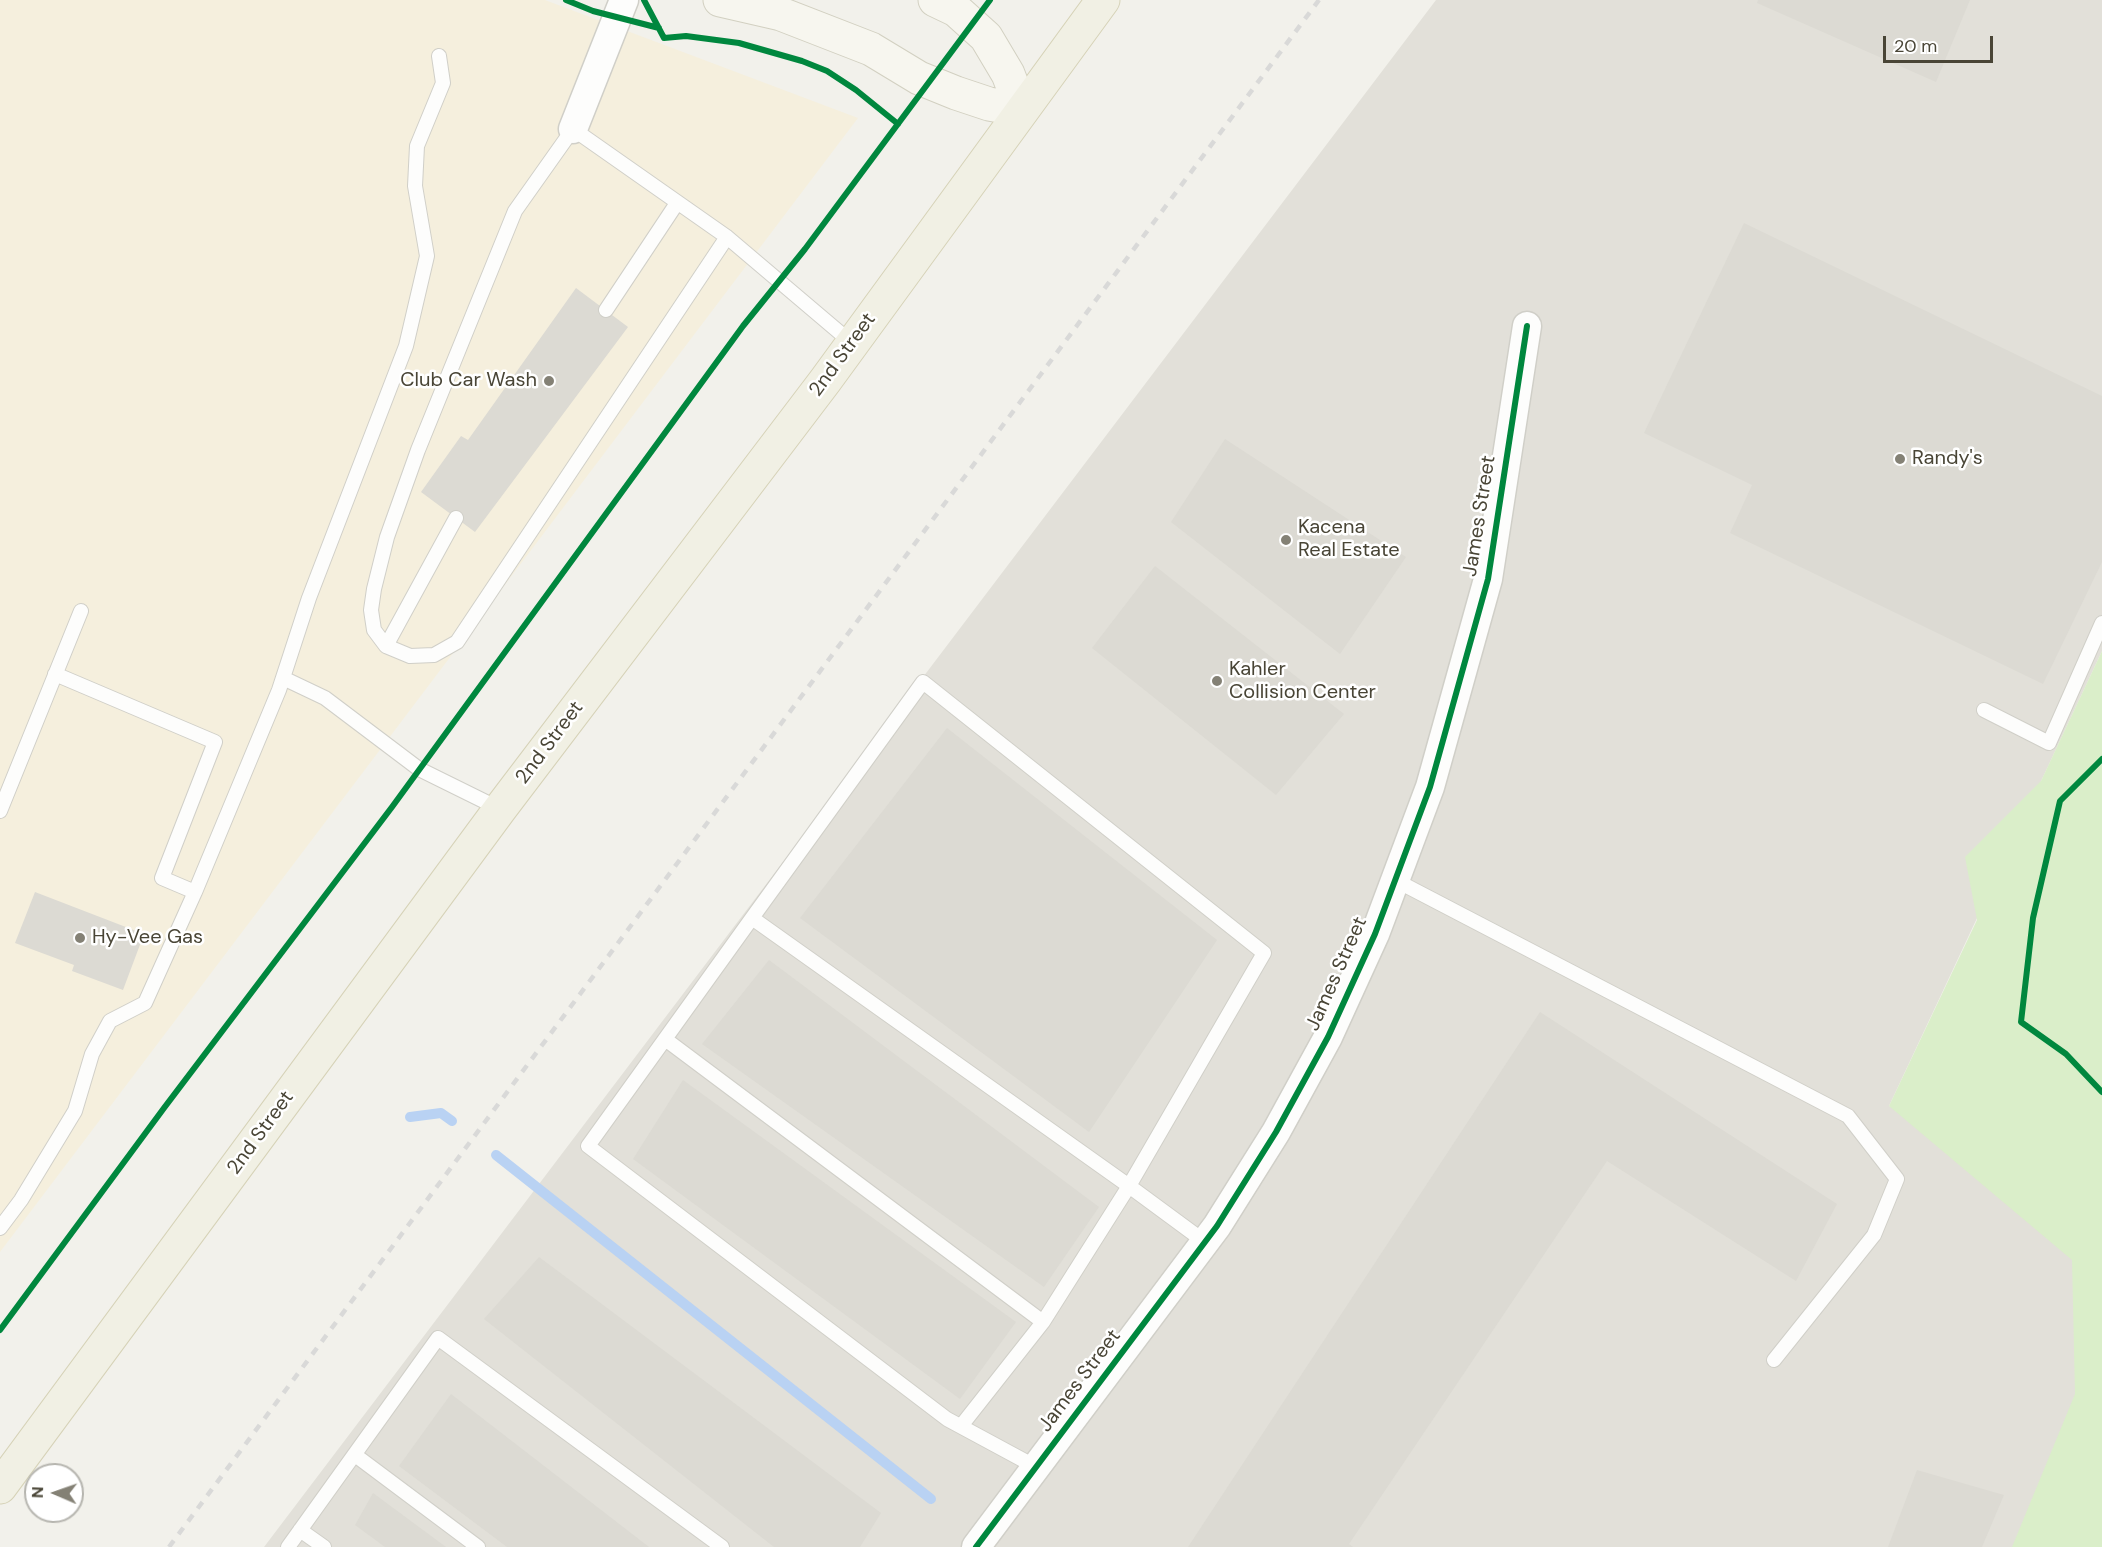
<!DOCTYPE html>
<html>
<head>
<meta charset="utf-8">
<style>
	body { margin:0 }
	#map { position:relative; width:2102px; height:1547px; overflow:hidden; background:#f2f1eb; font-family:"DM Sans",sans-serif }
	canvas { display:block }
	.north { position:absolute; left:24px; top:1463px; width:60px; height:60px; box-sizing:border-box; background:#fff; border:2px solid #b6b5af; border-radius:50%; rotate:272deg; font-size:16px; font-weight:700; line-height:24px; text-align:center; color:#494536 }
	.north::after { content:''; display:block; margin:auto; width:21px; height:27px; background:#848175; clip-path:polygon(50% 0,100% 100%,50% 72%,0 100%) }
	.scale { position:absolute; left:1883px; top:36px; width:110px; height:27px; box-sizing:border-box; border:3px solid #494536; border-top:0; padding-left:8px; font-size:18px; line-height:21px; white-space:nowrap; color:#494536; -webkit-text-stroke:4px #fff; paint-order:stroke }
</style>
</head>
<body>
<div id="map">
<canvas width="2102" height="1547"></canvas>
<div class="north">N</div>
<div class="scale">20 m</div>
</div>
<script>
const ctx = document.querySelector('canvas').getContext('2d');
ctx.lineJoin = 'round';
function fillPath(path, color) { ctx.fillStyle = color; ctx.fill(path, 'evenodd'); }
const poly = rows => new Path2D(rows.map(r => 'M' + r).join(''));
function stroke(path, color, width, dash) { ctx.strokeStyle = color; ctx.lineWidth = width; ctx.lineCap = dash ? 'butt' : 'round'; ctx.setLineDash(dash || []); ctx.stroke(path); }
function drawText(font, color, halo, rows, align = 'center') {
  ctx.font = font + ' "DM Sans",sans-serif'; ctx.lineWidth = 5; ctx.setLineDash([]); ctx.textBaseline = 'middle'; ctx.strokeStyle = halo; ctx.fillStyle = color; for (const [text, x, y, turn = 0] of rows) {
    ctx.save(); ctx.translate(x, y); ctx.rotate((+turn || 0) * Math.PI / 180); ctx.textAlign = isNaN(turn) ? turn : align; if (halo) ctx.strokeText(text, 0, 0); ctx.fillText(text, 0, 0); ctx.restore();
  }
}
fillPath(poly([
	[0,0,545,0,858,118,0,1252]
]), '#f5efdd');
fillPath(poly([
	[1436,0,2102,0,2102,651,1889,1106,2102,1209,2102,1363,2036,1547,264,1547]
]), '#e2e0d9');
fillPath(poly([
	[2102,651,2102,1547,2012,1547,2075,1394,2072,1260,1889,1106,1977,920,1965,857,2041,781]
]), '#daeec9');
stroke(poly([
	[410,1117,441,1113,452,1121],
	[496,1155,931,1499]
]), '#b9d2f3', 10);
fillPath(poly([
	[1758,0,1970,0,1936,82,1757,3],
	[1744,223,2102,396,2102,562,2043,684,1730,533,1752,485,1644,433],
	[576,288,628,327,475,532,421,492,461,436,468,440],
	[1225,439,1406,557,1340,654,1171,522],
	[1155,566,1344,714,1276,795,1092,648],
	[947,728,1217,940,1089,1132,800,918],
	[35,892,144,934,123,990,72,971,74,965,15,943],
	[769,960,1099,1207,1044,1287,702,1044],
	[1540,1012,1837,1204,1796,1281,1607,1161,1349,1544,1353,1547,1188,1547],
	[683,1080,1016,1322,960,1399,633,1159],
	[539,1257,881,1513,860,1547,774,1547,484,1319],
	[451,1394,649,1547,507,1547,399,1466],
	[1917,1470,2004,1495,1982,1547,1888,1547],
	[373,1493,446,1547,385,1547,355,1525]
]), '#dcdad3');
const lane = poly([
	[727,237,457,642,434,655,410,656,386,646,374,630,371,610,374,589,387,537,418,450,515,211,573,129,727,237,852,343],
	[606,310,677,203],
	[386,646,456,518],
	[55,674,215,742,162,878,195,892],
	[283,678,325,698,419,769,500,809],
	[1984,710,2049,743,2102,623],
	[0,811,81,611],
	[1395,880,1848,1116,1897,1179,1874,1235,1774,1360],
	[752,918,1129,1186,1264,953,923,682,752,918,665,1039,588,1146,947,1419,1036,1467],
	[665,1039,1043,1322,1129,1186,1205,1242],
	[0,1228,21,1200,75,1111,92,1054,110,1021,145,1003,195,892,279,690,309,598,406,346,427,256,415,186,417,146,443,83,439,56],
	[961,1426,1043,1322],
	[355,1455,478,1547],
	[300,1530,324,1547],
	[288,1547,438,1338,722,1547]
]);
const street = poly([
	[573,129,624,0],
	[976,1547,1217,1226,1276,1132,1328,1037,1375,934,1430,787,1488,579,1527,326]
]);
const secondary = poly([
	[720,0,781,14,871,49,919,78,956,93,989,104,1022,110],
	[935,0,956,10,986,37,1008,74,1022,110]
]);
const primary = poly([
	[0,1487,500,809,825,381,1103,0]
]);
stroke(lane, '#d0cfc8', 16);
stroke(street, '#d0cfc8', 31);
stroke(secondary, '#d2d0c1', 35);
stroke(primary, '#d6d2b7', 35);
stroke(lane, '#fdfdfc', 14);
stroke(street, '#fdfdfc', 28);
stroke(secondary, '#f7f6ef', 33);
stroke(primary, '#f1f0e4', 33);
stroke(poly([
	[169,1547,1319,0]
]), '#d9d9d8', 4.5, [8, 8]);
stroke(poly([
	[566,0,593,11,659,28],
	[644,0,664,38,686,36,739,43,802,61,827,71,856,90,898,124],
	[2102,759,2060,801,2033,918,2021,1022,2066,1054,2102,1092],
	[0,1330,164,1108,392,807,743,326,805,249,990,0],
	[976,1547,1217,1226,1276,1132,1328,1037,1375,934,1430,787,1488,579,1527,326]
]), '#00873e', 6);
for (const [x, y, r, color] of [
	[549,381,6,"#848175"],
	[1900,459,6,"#848175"],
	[1286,540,6,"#848175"],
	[1217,681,6,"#848175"],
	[80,938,6,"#848175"]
]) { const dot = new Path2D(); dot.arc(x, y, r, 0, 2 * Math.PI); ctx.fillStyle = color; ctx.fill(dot); stroke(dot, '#fff', 2); }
drawText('20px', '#494536', '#fff', [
	["2nd Street",843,355,-54],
	["James Street",1480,516,-81],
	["2nd Street",550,743,-53],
	["James Street",1337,974,-66],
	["2nd Street",261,1133,-54],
	["James Street",1080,1381,-53]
]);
drawText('20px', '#494536', '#fff', [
	["Club Car Wash",537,381,"right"],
	["Randy's",1912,459],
	["Kacena",1298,528],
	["Real Estate",1298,551],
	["Kahler",1229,670],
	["Collision Center",1229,693],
	["Hy-Vee Gas",92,938]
], 'left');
</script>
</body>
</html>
